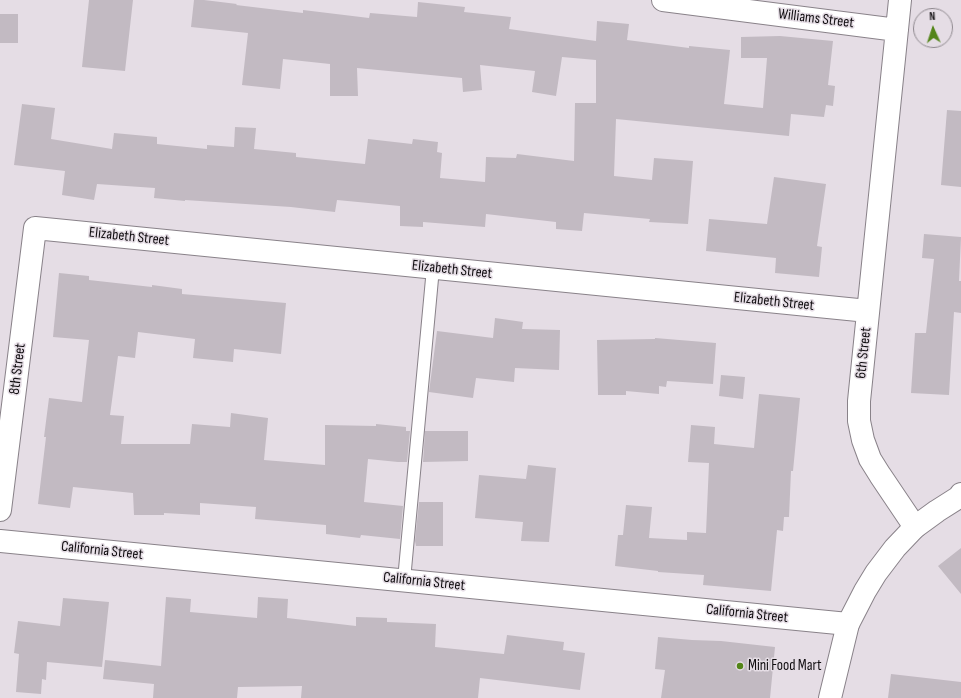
<!DOCTYPE html>
<html>
<head>
<meta charset="utf-8">
<style>
	body { margin:0 }
	#map { position:relative; width:961px; height:698px; overflow:hidden; background:#e5dde5; font-family:"Sofia Sans Condensed",sans-serif }
	canvas { display:block }
	.north { position:absolute; left:913px; top:8px; width:40px; height:40px; box-sizing:border-box; background:#e5dde5; border:1px solid #8f898f; border-radius:50%; rotate:357deg; font-size:11px; font-weight:700; line-height:16px; text-align:center; color:#0f0c0f }
	.north::after { content:''; display:block; margin:auto; width:14px; height:18px; background:#538519; clip-path:polygon(50% 0,100% 100%,50% 72%,0 100%) }
</style>
</head>
<body>
<div id="map">
<canvas width="961" height="698"></canvas>
<div class="north">N</div>
</div>
<script>
const ctx = document.querySelector('canvas').getContext('2d');
ctx.lineJoin = 'round';
function fillPath(path, color) { ctx.fillStyle = color; ctx.fill(path, 'evenodd'); }
const poly = rows => new Path2D(rows.map(r => 'M' + r).join(''));
function stroke(path, color, width, dash) { ctx.strokeStyle = color; ctx.lineWidth = width; ctx.lineCap = dash ? 'butt' : 'round'; ctx.setLineDash(dash || []); ctx.stroke(path); }
function drawText(font, color, halo, rows, align = 'center') {
  ctx.font = font + ' "Sofia Sans Condensed",sans-serif'; ctx.lineWidth = 3; ctx.setLineDash([]); ctx.textBaseline = 'middle'; ctx.strokeStyle = halo; ctx.fillStyle = color; for (const [text, x, y, turn = 0] of rows) {
    ctx.save(); ctx.translate(x, y); ctx.rotate((+turn || 0) * Math.PI / 180); ctx.textAlign = isNaN(turn) ? turn : align; if (halo) ctx.strokeText(text, 0, 0); ctx.fillText(text, 0, 0); ctx.restore();
  }
}
fillPath(poly([
	[89,0,133,0,125,71,82,67],
	[194,0,204,0,237,4,236,5,303,13,303,10,369,18,370,13,417,17,418,2,465,7,464,12,511,17,509,29,596,41,597,21,629,24,627,40,689,48,689,46,730,50,724,104,763,108,767,58,741,58,741,37,780,36,833,41,828,85,835,86,833,106,826,105,824,117,791,114,789,136,616,119,614,176,652,180,654,158,693,161,688,224,649,222,650,219,584,213,582,231,556,229,556,222,486,214,485,227,423,222,423,227,400,226,400,206,337,200,335,212,291,207,185,200,185,201,154,198,155,188,97,184,94,200,62,195,65,171,14,165,22,104,55,108,51,139,112,149,114,133,157,137,157,144,207,149,207,145,234,147,235,127,256,128,254,149,296,153,296,157,365,164,368,139,412,144,413,139,438,142,437,152,442,153,440,178,485,182,486,157,516,158,517,154,574,161,575,103,596,103,596,60,562,57,556,96,532,92,535,71,480,65,482,90,463,92,462,78,357,68,358,96,330,96,330,64,283,59,280,89,242,85,248,33,191,27],
	[0,14,18,14,18,43,0,43],
	[947,110,961,111,961,187,941,185],
	[774,177,826,184,817,246,822,247,819,277,775,273,776,258,706,251,709,219,767,224],
	[924,234,961,237,959,281,961,281,961,313,954,312,949,395,911,393,915,333,926,333,934,259,922,258],
	[59,273,89,276,89,280,152,287,152,285,182,289,182,294,286,303,281,354,234,349,233,362,193,358,195,339,138,332,135,358,118,356,110,415,124,416,121,444,190,444,192,424,230,427,231,413,268,418,264,460,325,465,325,425,376,426,376,424,406,427,406,431,410,431,407,462,398,462,368,459,364,502,403,506,400,539,361,535,360,538,326,534,326,525,255,519,256,507,200,503,200,515,164,513,164,515,134,515,133,493,73,487,70,508,38,504,46,437,44,437,49,398,82,402,89,340,53,337],
	[495,318,523,322,522,329,560,330,559,370,515,368,514,382,476,378,473,398,429,392,437,331,493,338],
	[655,338,716,343,713,384,667,381,666,387,659,386,659,394,626,391,626,395,598,395,597,340,655,339],
	[721,375,745,377,743,399,719,396],
	[759,394,800,398,793,471,791,471,789,517,784,517,783,531,777,530,771,591,703,585,704,575,658,572,658,571,615,566,618,535,623,535,626,505,652,507,649,538,687,540,687,532,706,533,709,463,688,462,691,425,715,427,714,444,754,448],
	[425,431,468,431,468,461,423,462],
	[528,465,556,468,549,542,521,541,523,522,475,518,479,475,526,479],
	[419,502,443,502,443,546,416,546,415,541],
	[961,548,961,594,938,566],
	[166,597,191,599,190,612,257,618,258,597,288,599,287,618,356,626,356,617,387,618,387,622,436,624,435,647,504,654,507,635,564,642,563,650,585,653,580,690,480,678,478,698,301,698,302,686,238,687,237,698,153,698,154,684,103,679,105,660,161,666],
	[63,598,109,602,102,667,47,662,46,680,42,679,41,694,16,692,19,654,14,653,18,621,60,626],
	[658,637,692,640,721,641,775,647,770,698,661,698,665,670,655,669],
	[891,674,961,682,961,698,888,698]
]), '#c2bac2');
const lane = poly([
	[404,580,433,268]
]);
const street = poly([
	[663,0,897,30],
	[900,0,859,401,859,421,863,440,870,459,880,475,915,527],
	[0,510,35,228,868,311],
	[0,541,848,624]
]);
const secondary = poly([
	[830,698,848,624,865,591,876,573,895,548,915,527,937,511,959,497,961,494]
]);
stroke(lane, '#898289', 14);
stroke(street, '#898289', 24);
stroke(secondary, '#898289', 24);
stroke(lane, '#fff', 12);
stroke(street, '#fff', 22);
stroke(secondary, '#fff', 22);
for (const [x, y, r, color] of [
	[740,666,4,"#538519"]
]) { const dot = new Path2D(); dot.arc(x, y, r, 0, 2 * Math.PI); ctx.fillStyle = color; ctx.fill(dot); stroke(dot, '#e5dde5', 1.5); }
drawText('15px', '#0f0c0f', '#e5dde5', [
	["Williams Street",816,19,7],
	["Elizabeth Street",129,237,6],
	["Elizabeth Street",452,270,6],
	["Elizabeth Street",774,302,6],
	["6th Street",864,353,-84],
	["8th Street",18,369,-83],
	["California Street",102,551,6],
	["California Street",424,582,6],
	["California Street",747,614,6]
]);
drawText('15px', '#0f0c0f', '#e5dde5', [
	["Mini Food Mart",748,666]
], 'left');
</script>
</body>
</html>
